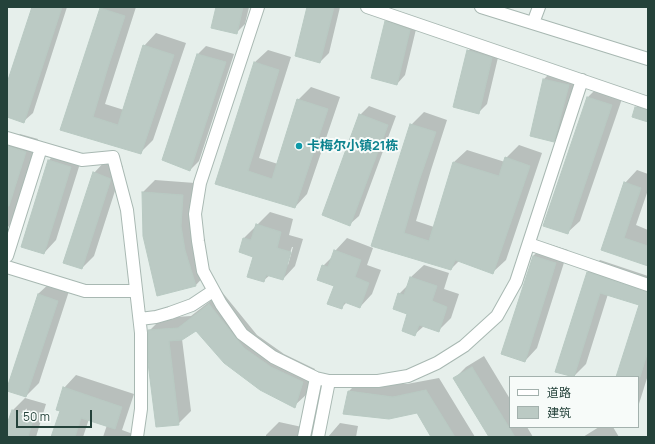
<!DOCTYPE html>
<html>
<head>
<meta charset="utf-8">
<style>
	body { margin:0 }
	#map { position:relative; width:655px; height:444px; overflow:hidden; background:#e6efeb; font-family:Manrope,"Noto Sans SC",sans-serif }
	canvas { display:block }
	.frame { position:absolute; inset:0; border:8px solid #24423a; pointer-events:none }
	.legend { position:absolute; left:509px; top:376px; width:130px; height:52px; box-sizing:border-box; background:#f7fbf9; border:1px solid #a3b1ad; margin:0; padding:5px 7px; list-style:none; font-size:12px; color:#24423a }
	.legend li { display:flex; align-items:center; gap:8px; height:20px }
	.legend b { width:20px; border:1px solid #a3b1ad }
	.scale { position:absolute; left:16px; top:410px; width:76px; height:18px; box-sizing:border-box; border:2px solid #24423a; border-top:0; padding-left:5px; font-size:12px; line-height:14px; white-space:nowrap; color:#24423a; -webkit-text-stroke:3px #f7fbf9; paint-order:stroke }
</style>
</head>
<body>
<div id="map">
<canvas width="655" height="444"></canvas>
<div class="frame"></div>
<ul class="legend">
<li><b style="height:5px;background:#fff"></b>道路</li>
<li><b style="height:11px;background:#bbcac4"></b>建筑</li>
</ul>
<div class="scale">50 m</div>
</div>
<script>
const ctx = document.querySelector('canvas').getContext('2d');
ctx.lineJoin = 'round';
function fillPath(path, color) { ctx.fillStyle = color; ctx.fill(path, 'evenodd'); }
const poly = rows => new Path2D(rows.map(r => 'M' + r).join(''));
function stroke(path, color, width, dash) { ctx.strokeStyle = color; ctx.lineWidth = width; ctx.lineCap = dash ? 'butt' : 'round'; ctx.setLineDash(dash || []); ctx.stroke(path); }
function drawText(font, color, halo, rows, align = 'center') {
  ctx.font = font + ' Manrope,"Noto Sans SC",sans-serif'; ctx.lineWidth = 4; ctx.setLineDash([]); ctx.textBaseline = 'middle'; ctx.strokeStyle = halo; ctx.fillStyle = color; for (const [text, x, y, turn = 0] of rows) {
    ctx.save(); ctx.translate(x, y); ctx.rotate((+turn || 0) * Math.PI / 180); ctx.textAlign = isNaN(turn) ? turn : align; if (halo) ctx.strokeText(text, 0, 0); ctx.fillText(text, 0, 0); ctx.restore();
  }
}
fillPath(poly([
	[33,7,67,7,33,113,24,121,7,116,7,87],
	[102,7,136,7,105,104,124,110,144,46,156,33,186,43,153,140,140,153,62,129],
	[217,7,249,7,245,24,236,33],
	[308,7,340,7,329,53,320,62],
	[395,13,418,21,405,75,397,84,386,22],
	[477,42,500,49,487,104,478,113,468,51],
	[206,46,234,54,199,161,190,170,198,54],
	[268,50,291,57,259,158,278,164,298,100,311,87,340,97,307,194,295,207,216,183,255,62],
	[553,70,577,76,562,132,554,141,544,79],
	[600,85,624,93,580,221,567,233,588,97],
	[648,95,648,121,633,116,636,107],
	[369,106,396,116,359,216,350,224,360,115],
	[424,112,447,120,431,170,416,221,434,227,454,162,467,150,505,162,506,158,519,145,542,153,506,260,493,272,459,261,451,269,372,245,411,125],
	[20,134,38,139,11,224,7,228,7,147],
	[61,148,83,154,56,240,44,253,49,160],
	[106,160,123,166,94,256,82,268,94,173],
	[637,170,648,174,648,190,636,225,648,230,648,265,602,249,625,183],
	[155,180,195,183,208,272,196,285,158,295,143,192],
	[270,212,293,219,289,235,303,239,295,266,283,279,270,275,263,281,254,256,244,238],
	[292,247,293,247,288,265,286,265],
	[347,238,373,248,367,265,381,270,372,294,360,307,347,302,341,308,335,285,323,266,333,256,335,251],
	[546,243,568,250,537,348,525,361,503,354,533,256],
	[600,260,648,276,648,375,638,407,638,377,617,377,640,305,608,294,586,364,573,377,556,371,588,272],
	[424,265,449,273,444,289,459,294,451,318,438,331,424,326,415,334,409,314,399,294,409,284,411,277],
	[51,282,70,288,39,383,26,396,38,294],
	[222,292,257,335,284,354,315,369,307,394,294,406,196,329,182,339,191,411,178,424,149,331,162,318,191,316],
	[484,356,510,399,510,427,527,427,533,437,490,437,454,379,466,367],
	[76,375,134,394,122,430,133,434,131,437,103,437,107,425,89,419,83,437,52,437,61,410,64,388],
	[439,378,475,437,432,437,417,412,349,391,361,379,407,384],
	[25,398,46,404,36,437,7,437,7,428,13,410],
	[279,422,302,427,300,437,266,437,266,435],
	[340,423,358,426,356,437,328,437],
	[599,427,613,427,619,437,583,437]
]), '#0003');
const building = poly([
	[32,7,62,7,24,123,7,117,7,83,32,7],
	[216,7,243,7,237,34,211,28,216,7],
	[307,7,334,7,320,63,295,56,307,7],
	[100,8,125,16,108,67,93,117,118,125,143,45,174,55,141,154,60,130,100,8],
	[385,21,410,30,397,85,371,78,385,21],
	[467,50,492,58,479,114,453,107,467,50],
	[197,54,226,62,190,171,162,160,197,54],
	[254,62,279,70,248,171,272,179,297,99,328,109,295,208,215,184,254,62],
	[543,79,569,85,554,142,530,136,543,79],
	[587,97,612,105,568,234,543,226,587,97],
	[635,107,648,110,648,122,632,117,635,107],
	[359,114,388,125,350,226,322,215,359,114],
	[410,124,436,132,418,184,404,233,429,241,453,162,499,176,505,157,530,166,493,274,455,260,451,270,371,246,410,124],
	[7,146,26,152,9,206,7,206,7,146],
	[48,160,71,167,44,254,21,247,48,160],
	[93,172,111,179,82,269,63,263,93,172],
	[624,182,641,188,624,238,648,246,648,266,601,250,624,182],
	[142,192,183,195,181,226,185,250,196,286,157,296,143,236,142,192],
	[256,224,281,232,277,248,291,252,283,280,266,275,264,282,247,277,253,257,239,252,243,238,251,240,256,224],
	[334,250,361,260,355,277,369,283,360,308,344,302,342,309,327,304,334,286,317,280,322,265,328,267,334,250],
	[533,256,556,263,525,362,501,354,533,256],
	[587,272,648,292,648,351,640,377,616,377,639,305,600,293,574,377,555,372,587,272],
	[410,277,437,286,432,301,447,307,439,332,419,325,415,336,402,331,407,314,393,309,398,293,404,295,410,277],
	[38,294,58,301,26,397,7,391,7,388,38,294],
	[209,304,244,348,271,367,303,382,295,408,260,390,224,363,196,331,182,340,169,341,179,425,156,427,148,363,148,330,178,328,209,304],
	[472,367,515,437,489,437,453,378,472,367],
	[63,387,122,407,115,429,81,418,75,437,51,437,60,411,56,410,63,387],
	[426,390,455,437,431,437,417,413,389,419,343,414,348,391,393,397,426,390],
	[12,410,34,417,28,437,7,437,7,424,12,410]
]);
fillPath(building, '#bbcac4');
stroke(building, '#b8c9c2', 1);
const minor = poly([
	[258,7,200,183,195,214,198,241,203,271,221,304,242,334,273,357,316,378,329,381,378,381,408,376,437,363,464,346,497,316,516,282,582,80],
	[367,7,648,103],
	[481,7,648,59],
	[533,23,539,7],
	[7,138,82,160,113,157,127,210,141,333,141,409,137,437],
	[529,244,648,285],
	[7,256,41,148],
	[7,267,85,291,136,291],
	[140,319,156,317,170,313,192,305,213,291],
	[304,437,316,378],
	[318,437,329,381]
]);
stroke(minor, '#a8b8b2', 14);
stroke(minor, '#fff', 12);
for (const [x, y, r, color] of [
	[299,146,4,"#0f9aa8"]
]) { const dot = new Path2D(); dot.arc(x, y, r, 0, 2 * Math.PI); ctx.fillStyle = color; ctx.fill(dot); stroke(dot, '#f7fbf9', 1.5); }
drawText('bold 13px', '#0d838f', '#f7fbf9', [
	["卡梅尔小镇21栋",307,146]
], 'left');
</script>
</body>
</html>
